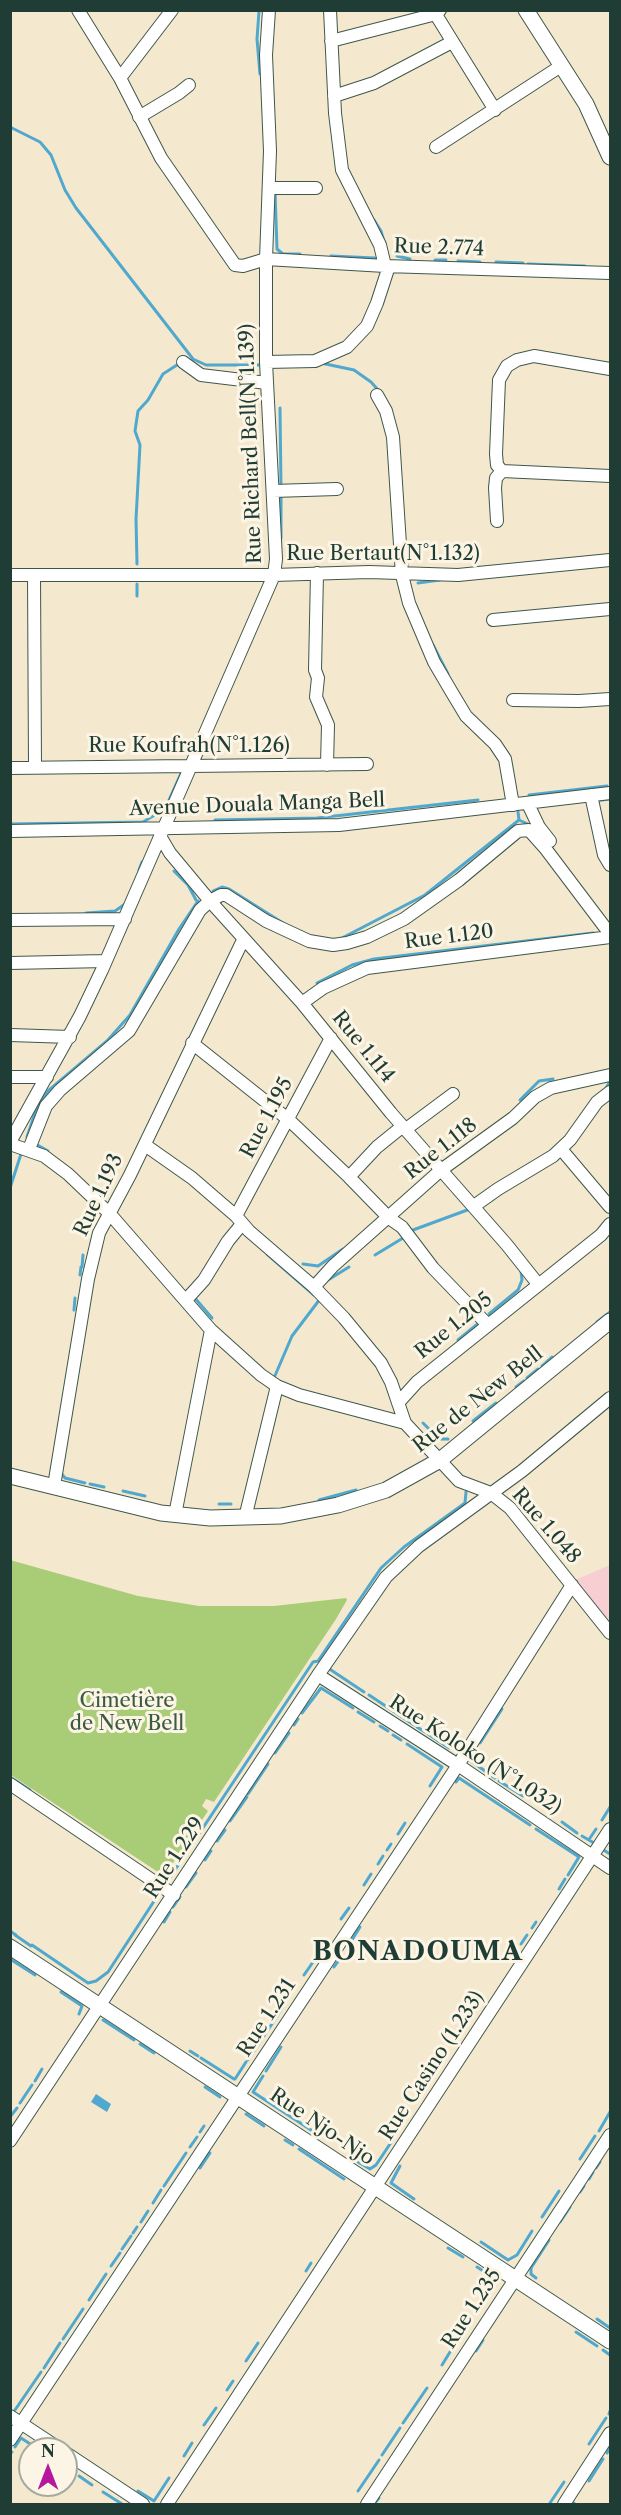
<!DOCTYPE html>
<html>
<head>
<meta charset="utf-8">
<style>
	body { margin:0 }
	#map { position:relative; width:621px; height:2515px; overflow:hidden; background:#f4e9ce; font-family:"Libre Caslon Text",serif }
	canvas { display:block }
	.frame { position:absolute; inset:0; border:12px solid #1f3d34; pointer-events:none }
	.north { position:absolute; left:18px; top:2437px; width:60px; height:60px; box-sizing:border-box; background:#fcf5e5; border:2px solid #a4ab9e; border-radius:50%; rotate:0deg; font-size:16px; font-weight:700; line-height:24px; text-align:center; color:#1f3d34 }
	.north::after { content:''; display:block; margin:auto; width:21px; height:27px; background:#b5179e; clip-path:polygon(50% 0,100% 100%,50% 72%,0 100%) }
</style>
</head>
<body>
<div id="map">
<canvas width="621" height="2515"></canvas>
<div class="frame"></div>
<div class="north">N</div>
</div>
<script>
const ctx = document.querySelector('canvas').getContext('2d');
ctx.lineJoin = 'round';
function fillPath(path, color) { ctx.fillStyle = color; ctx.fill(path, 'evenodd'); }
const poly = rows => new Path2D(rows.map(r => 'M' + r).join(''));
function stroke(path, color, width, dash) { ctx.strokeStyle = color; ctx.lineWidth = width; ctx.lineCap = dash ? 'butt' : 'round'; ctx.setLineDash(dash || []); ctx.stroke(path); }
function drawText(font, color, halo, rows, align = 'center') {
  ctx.font = font + ' "Libre Caslon Text",serif'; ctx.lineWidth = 6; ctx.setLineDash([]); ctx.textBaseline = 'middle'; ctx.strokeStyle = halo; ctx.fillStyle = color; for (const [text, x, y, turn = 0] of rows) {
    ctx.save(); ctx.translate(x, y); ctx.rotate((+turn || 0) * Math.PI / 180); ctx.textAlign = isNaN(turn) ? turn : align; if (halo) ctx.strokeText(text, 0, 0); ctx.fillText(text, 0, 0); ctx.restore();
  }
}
fillPath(poly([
	[610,1565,610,1624,575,1580]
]), '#f7cfd3');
fillPath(poly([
	[10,1560,138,1596,199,1606,274,1606,346,1598,347,1600,336,1619,214,1802,206,1799,202,1806,208,1811,164,1876,11,1775]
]), '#a9cc76');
fillPath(poly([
	[96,2094,111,2104,107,2112,91,2102]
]), '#51a8ce');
stroke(poly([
	[259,11,257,39,260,74],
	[10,127,40,142,51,155,65,190,76,208,193,359,206,365,263,365],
	[275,191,277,249,283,254,300,254],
	[374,220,381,231,388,256],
	[331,256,375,258],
	[397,256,410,259],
	[435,260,446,260],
	[458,261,480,262],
	[496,262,523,263],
	[528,264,585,266],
	[321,363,354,370,371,382,380,392],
	[280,408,281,488],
	[281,495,281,538],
	[137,564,136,519,140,445,135,431,138,411,148,400,163,374,180,363],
	[418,583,440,580],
	[137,584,137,596],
	[433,645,448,674],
	[529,795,607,786],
	[594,801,610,799],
	[518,812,519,820],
	[215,820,317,818,478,800],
	[519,820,532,826],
	[10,824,143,822,165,809,182,771,179,771],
	[139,870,142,862],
	[174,871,188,885,196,900],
	[213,891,222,887,229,889,283,923],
	[86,913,115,911,125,904],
	[342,938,425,895,519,820],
	[317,983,352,965,374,959,593,933],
	[605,1090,610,1081],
	[520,1100,539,1081,553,1079],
	[27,1137,36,1110,48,1091,107,1041,130,1015,179,929,198,901],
	[34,1143,48,1151],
	[10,1188,21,1154],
	[413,1230,470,1209],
	[267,1254,314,1295],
	[375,1255,403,1238],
	[303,1264,318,1266,343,1249],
	[82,1267,83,1255],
	[80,1275,81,1267],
	[328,1280,349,1267],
	[194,1297,212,1318],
	[74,1310,75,1298],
	[489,1314,518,1290,522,1280,521,1271],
	[597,1322,610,1312],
	[458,1340,480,1322],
	[542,1366,552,1357],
	[274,1378,292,1336,320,1299],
	[527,1378,538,1369],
	[516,1387,524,1381],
	[473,1421,496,1403],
	[423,1423,439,1439,448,1439],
	[61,1473,65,1478,85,1483],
	[90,1484,104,1487],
	[123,1491,145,1496],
	[319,1500,356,1490],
	[219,1504,231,1504],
	[328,1668,364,1692],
	[369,1695,414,1725],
	[358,1712,374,1722],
	[302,1713,321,1688,353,1708],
	[294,1725,298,1719],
	[380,1726,388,1731],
	[417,1727,425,1732],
	[428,1734,449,1748],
	[393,1735,401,1740],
	[480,1743,502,1709],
	[407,1744,442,1767,430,1786],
	[275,1753,289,1733],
	[468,1759,495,1778],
	[10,1777,30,1790],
	[499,1781,523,1796],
	[456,1782,459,1778,530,1825],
	[248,1794,268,1764],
	[602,1820,610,1807],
	[230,1821,247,1797],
	[562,1822,577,1833],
	[536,1829,579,1857,568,1875],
	[398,1834,405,1823],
	[582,1836,594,1843],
	[590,1838,596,1829],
	[217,1841,225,1830],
	[602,1849,610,1854],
	[387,1850,391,1844],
	[205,1860,211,1851],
	[378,1864,383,1856],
	[157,1876,167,1882,313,1662,318,1661,381,1568,404,1547,465,1503,466,1492],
	[364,1885,371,1874],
	[186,1887,196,1873],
	[559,1889,565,1879],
	[173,1907,180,1897],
	[341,1919,349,1908],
	[164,1922,170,1912],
	[532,1928,536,1922],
	[10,1931,16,1935],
	[15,1935,31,1946],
	[350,1943,360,1927],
	[521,1944,527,1935],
	[32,1945,88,1983,96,1981,108,1972,160,1892,159,1891],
	[318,1955,324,1946],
	[10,1959,35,1975],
	[334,1967,339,1960],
	[304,1975,313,1962],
	[61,1992,82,2006,79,2014],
	[103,2020,134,2040],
	[264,2036,283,2007],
	[140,2044,154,2053],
	[190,2051,198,2056],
	[201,2058,234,2079],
	[248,2060,261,2041],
	[266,2071,281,2047],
	[263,2076,253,2092,311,2130],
	[235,2079,246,2062],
	[35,2081,42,2069],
	[205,2087,220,2097],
	[20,2103,32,2085],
	[246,2114,264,2126],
	[10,2117,17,2108],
	[599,2131,610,2112],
	[200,2132,204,2126],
	[285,2140,293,2145],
	[190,2147,197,2137],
	[299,2149,344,2179],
	[580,2159,595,2136],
	[358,2162,370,2169,376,2165,394,2138],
	[400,2166,391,2183,414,2199],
	[200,2168,210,2153],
	[596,2168,600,2162],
	[589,2179,593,2172],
	[164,2186,186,2153],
	[580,2192,584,2186],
	[153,2203,161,2190],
	[542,2217,559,2191],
	[141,2222,148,2211],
	[560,2222,570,2207],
	[133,2233,137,2227],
	[481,2242,508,2260,517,2255,532,2231],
	[448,2248,463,2257],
	[122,2249,131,2236],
	[111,2266,120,2253],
	[477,2267,485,2272],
	[306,2271,311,2263],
	[536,2278,531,2274,531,2268,549,2240],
	[89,2300,106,2274],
	[597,2319,610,2328],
	[576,2332,597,2346],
	[63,2339,83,2309],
	[455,2345,462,2335],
	[603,2350,610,2355],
	[476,2351,483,2340],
	[246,2361,258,2343],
	[442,2365,450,2352],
	[44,2368,60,2343],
	[227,2390,233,2381],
	[15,2410,41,2372],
	[609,2414,610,2411],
	[403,2423,427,2388],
	[204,2425,216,2408],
	[589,2444,606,2418],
	[15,2447,21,2438,38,2449],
	[607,2453,610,2447],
	[10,2454,12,2452],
	[382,2455,400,2428],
	[184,2456,192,2443],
	[66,2468,73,2472],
	[79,2476,92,2485],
	[589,2481,603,2459],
	[138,2491,154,2501,169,2478],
	[358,2491,379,2460],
	[103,2492,122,2504],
	[550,2503,564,2482],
	[374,2504,379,2498],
	[573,2504,574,2503]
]), '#51a8ce', 3);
const minor = poly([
	[78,10,120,78,161,158,235,265,243,266,266,259,385,266,610,273],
	[330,10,335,113,342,170,380,245,385,266],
	[433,10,495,110],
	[331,41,436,14,440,10],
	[120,78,172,10],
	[334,96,374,83,452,42],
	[139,117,179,93,189,85],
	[436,147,561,66],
	[269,188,316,188],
	[183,362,201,375,267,383],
	[266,362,315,361,347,347,367,326,377,303,389,266],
	[610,369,534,356,517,360,507,366,499,380,496,454,497,465,502,471,610,476],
	[377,395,386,411,393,437,402,575,409,603,434,662,451,691,466,716,495,744,505,759,513,805],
	[273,491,337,489],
	[497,521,495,488,496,478,502,471],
	[317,573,315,670,318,678,316,697,328,725,327,765],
	[10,575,274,575,369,572,458,575,610,560],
	[34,575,35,767],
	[493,620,610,609],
	[513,700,579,701,610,699],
	[10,768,367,764],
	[591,795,604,855,610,865],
	[528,804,539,827,550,841],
	[10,831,339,825,610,793],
	[160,836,170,853,210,901,302,1003,391,1113,507,1245,538,1284],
	[10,920,125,919],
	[10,963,106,961],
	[302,1003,323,988,367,968,610,937],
	[10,1035,70,1037],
	[192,1043,289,1120,349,1177,389,1218,402,1227,433,1268,487,1324],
	[10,1077,47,1077],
	[406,1129,453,1094],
	[10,1142,80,1016,102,970,274,575,276,559,266,362,266,259,270,151,266,55,269,10],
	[10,1144,44,1156,68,1174,110,1214,211,1330,261,1375,277,1386,299,1395,405,1423,459,1481,491,1493,510,1508,610,1633],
	[145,1145,192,1178,236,1216,249,1231,314,1287,344,1318,381,1363,391,1382,405,1423],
	[29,1149,46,1106,60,1090,129,1031,200,910,210,901,221,895,226,895,266,921,309,941,333,945,347,943,367,937,404,919,459,880,518,831,529,830,545,848,610,934],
	[561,1149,610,1207],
	[349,1177,377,1147,403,1126],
	[474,1206,498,1189,553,1156,570,1140,597,1102,610,1092],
	[236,1216,331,1038],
	[314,1287,333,1266,441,1170,513,1118,535,1097,551,1088,610,1075],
	[186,1300,204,1280,228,1241,242,1224],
	[398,1403,417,1382,601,1235,610,1224],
	[54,1486,88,1279,99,1233,130,1175,243,940],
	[175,1515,211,1330],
	[245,1518,277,1386],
	[318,1675,458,1765,610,1868],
	[10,1784,174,1895],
	[10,2141,318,1675,386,1577,419,1546,522,1471,610,1398],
	[10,2416,60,2449],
	[10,2440,458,1765,572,1585],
	[66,2453,143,2504],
	[167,2504,610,1829],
	[367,2504,610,2135],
	[564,2504,610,2433]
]);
const major = poly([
	[526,10,586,104,610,157],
	[10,1476,161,1513,210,1518,281,1516,338,1505,386,1490,440,1460,610,1321],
	[10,1947,610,2341]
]);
stroke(minor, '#3f574b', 14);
stroke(major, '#3f574b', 17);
stroke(minor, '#fff', 12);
stroke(major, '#fff', 15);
drawText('20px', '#1f3d34', '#fcf5e5', [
	["Rue 2.774",439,248,2],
	["Rue Richard Bell(N°1.139)",251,444,-92],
	["Rue Bertaut(N°1.132)",383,554],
	["Rue Koufrah(N°1.126)",189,746],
	["Avenue Douala Manga Bell",257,805,-2],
	["Rue 1.120",449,937,-7],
	["Rue 1.114",363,1047,51],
	["Rue 1.195",267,1118,-62],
	["Rue 1.118",441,1149,-38],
	["Rue 1.193",99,1195,-65],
	["Rue 1.205",454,1326,-39],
	["Rue de New Bell",478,1400,-38],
	["Rue 1.048",546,1526,49],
	["Rue Koloko (N°1.032)",475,1755,33],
	["Rue 1.229",175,1858,-57],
	["Rue 1.231",267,2018,-57],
	["Rue Casino (1.233)",432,2066,-57],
	["Rue Njo-Njo",322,2127,34],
	["Rue 1.235",472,2309,-57]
]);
drawText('20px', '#3b5a41', '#fcf5e5', [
	["Cimetière",127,1701],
	["de New Bell",127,1724]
]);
ctx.letterSpacing = '1.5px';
drawText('bold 26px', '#1f3d34', '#fcf5e5', [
	["BONADOUMA",418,1952]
]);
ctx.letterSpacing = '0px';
</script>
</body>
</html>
